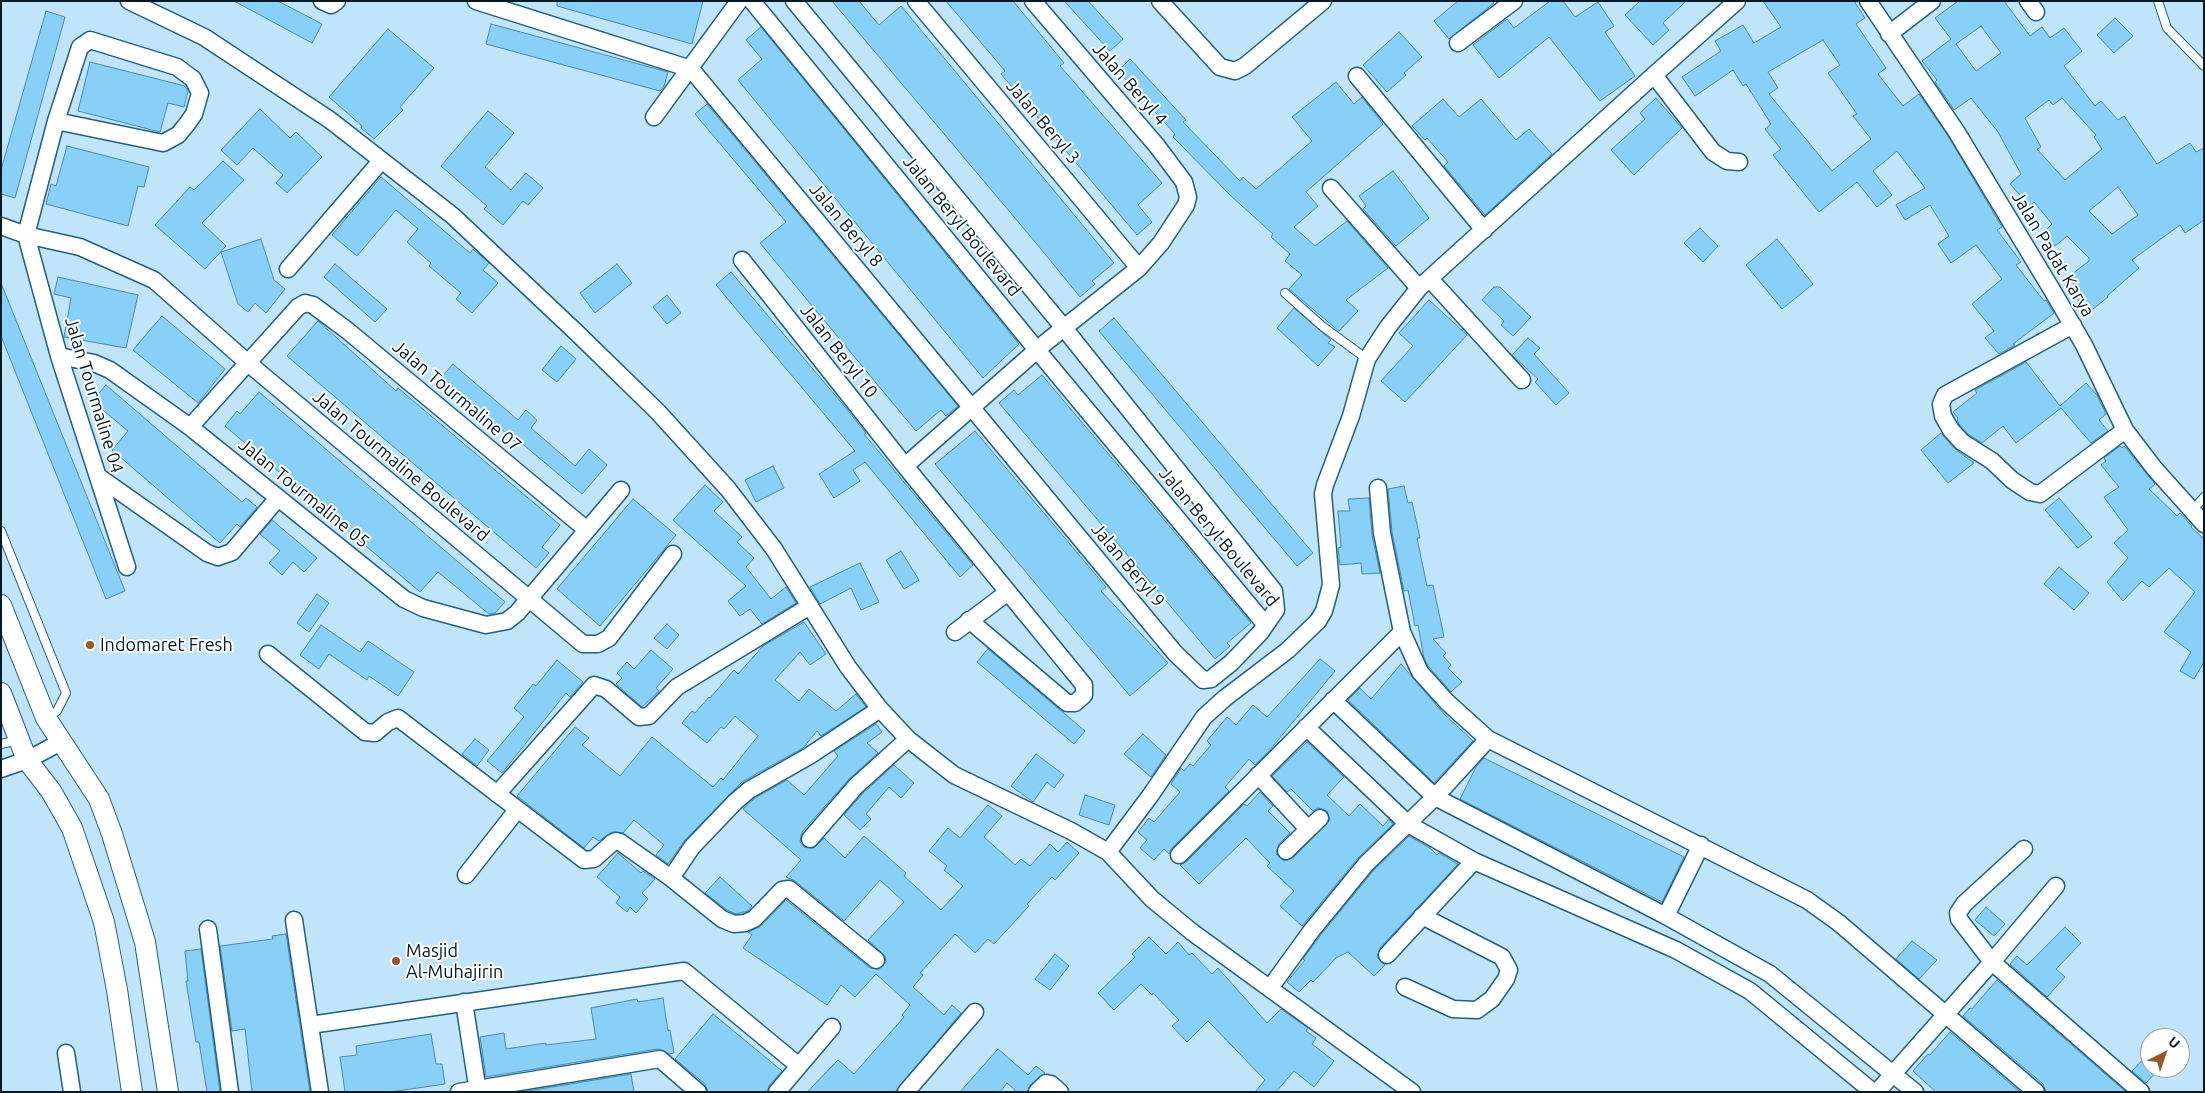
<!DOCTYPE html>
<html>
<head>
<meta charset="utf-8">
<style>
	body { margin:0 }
	#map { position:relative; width:2205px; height:1093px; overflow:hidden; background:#c0e4f9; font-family:Ubuntu,sans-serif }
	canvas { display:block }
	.frame { position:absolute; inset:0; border:2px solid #011925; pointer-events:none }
	.north { position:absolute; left:2140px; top:1028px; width:50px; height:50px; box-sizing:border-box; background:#fff; border:1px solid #99a3a8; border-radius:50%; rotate:41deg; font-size:14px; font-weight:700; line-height:20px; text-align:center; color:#011925 }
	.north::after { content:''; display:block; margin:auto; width:18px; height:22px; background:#995626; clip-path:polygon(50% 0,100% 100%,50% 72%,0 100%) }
</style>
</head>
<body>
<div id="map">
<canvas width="2205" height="1093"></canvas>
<div class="frame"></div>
<div class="north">U</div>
</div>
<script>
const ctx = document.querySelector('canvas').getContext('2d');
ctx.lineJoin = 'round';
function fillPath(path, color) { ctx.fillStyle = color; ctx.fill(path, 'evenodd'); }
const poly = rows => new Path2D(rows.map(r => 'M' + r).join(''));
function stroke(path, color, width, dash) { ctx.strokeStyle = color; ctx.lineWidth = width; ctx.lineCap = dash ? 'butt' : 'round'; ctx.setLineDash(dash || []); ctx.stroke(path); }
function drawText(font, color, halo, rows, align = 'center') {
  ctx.font = font + ' Ubuntu,sans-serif'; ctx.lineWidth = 4; ctx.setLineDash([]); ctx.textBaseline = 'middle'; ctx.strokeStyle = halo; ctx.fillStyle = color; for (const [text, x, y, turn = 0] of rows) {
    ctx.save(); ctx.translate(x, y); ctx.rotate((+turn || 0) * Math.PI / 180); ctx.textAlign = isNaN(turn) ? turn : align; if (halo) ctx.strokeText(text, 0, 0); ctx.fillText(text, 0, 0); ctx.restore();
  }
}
const building = poly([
	[234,1,278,1,322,24,312,43,234,1],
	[557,1,703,1,692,44,557,6,557,1],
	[832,1,859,1,879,25,901,6,1114,263,1092,281,1095,284,1080,297,1036,243,832,1],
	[946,1,1013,1,1064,63,1060,66,1162,183,1138,205,1152,222,1137,235,1001,74,1005,71,946,1],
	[1064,1,1088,1,1123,39,1110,51,1064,1],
	[1458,1,1493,1,1494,3,1449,39,1434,21,1458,1],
	[1550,1,1563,1,1575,17,1598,2,1614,26,1605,32,1635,76,1600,101,1549,37,1499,78,1473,45,1507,19,1514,28,1550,1],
	[1640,1,1686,1,1663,23,1669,30,1653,45,1625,15,1640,1],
	[1763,1,1854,1,1865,18,1856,24,1886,68,1878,74,1903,106,1919,94,1948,136,2002,227,1997,230,2021,262,2016,265,2044,301,2046,300,2054,313,2013,344,2015,345,1999,354,1985,338,1994,331,1972,304,2002,279,1976,245,1951,263,1938,244,1949,236,1930,205,1905,220,1896,205,1925,188,1897,151,1873,171,1892,195,1877,207,1857,182,1819,212,1773,155,1781,149,1765,129,1771,124,1746,84,1743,86,1733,70,1695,96,1682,77,1721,51,1715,41,1743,25,1754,43,1781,27,1763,1],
	[1823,40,1840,65,1828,73,1857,114,1853,116,1871,139,1832,171,1769,94,1778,88,1768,72,1823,40],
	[1958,1,2004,1,2030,36,2042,27,2050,38,2064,28,2082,51,2064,66,2095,106,2101,101,2118,120,2124,116,2157,164,2190,143,2196,152,2204,148,2204,220,2185,233,2180,225,2132,260,2139,268,2107,296,2108,297,2088,313,2074,295,2079,291,2068,277,2089,261,2089,258,2067,236,2055,246,2043,233,2052,224,2034,202,2030,206,2010,184,2021,174,1998,132,1971,98,1954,110,1935,82,1937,80,1922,61,1951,39,1935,18,1958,1],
	[1981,26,2001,53,1976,71,1956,44,1981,26],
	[2062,98,2096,135,2094,137,2102,149,2065,180,2037,149,2041,147,2025,118,2049,100,2053,105,2062,98],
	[2118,187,2138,215,2112,234,2089,211,2118,187],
	[46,11,65,17,15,198,1,194,1,170,46,11],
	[2115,18,2133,36,2114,53,2097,35,2115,18],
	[491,24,668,72,664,86,660,91,486,44,491,24],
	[761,27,1019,344,983,378,738,80,762,59,746,40,761,27],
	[388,29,434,68,400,107,403,110,374,139,361,128,362,126,329,97,388,29],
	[1399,32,1422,57,1404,73,1406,75,1387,92,1363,65,1399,32],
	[1130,59,1186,120,1183,122,1214,154,1240,181,1243,177,1256,189,1312,141,1292,117,1336,82,1354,104,1362,97,1383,124,1306,192,1318,206,1294,227,1315,246,1347,221,1388,268,1346,300,1358,311,1339,331,1289,289,1302,275,1285,261,1290,254,1271,237,1273,234,1231,196,1173,137,1175,134,1118,71,1130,59],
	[90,62,185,86,188,91,184,107,168,103,160,132,78,111,90,62],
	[1656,98,1682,128,1634,175,1611,150,1645,119,1640,113,1656,98],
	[1443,99,1459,117,1481,99,1516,140,1529,129,1552,154,1485,215,1444,166,1448,162,1427,138,1425,140,1412,126,1443,99],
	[707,104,958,406,946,416,941,410,916,431,760,243,786,222,695,114,707,104],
	[260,109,290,138,296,132,322,157,287,193,276,183,283,175,253,148,237,165,221,150,260,109],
	[488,111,514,133,485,167,511,190,526,173,543,188,528,205,523,201,503,225,484,209,487,206,441,166,488,111],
	[67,146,149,167,144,187,138,186,128,226,46,204,51,184,56,186,67,146],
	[223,161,244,180,202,223,226,246,205,269,155,225,190,187,194,190,223,161],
	[1393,171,1429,218,1396,246,1363,209,1366,206,1359,196,1393,171],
	[381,177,470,253,473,249,489,263,483,270,498,283,472,313,456,299,461,293,429,266,431,263,407,242,418,229,396,210,357,256,332,235,381,177],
	[1700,228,1718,246,1703,262,1684,243,1700,228],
	[261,239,274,280,285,289,266,313,255,303,248,312,238,304,221,252,261,239],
	[1777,239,1813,284,1782,309,1746,265,1777,239],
	[335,264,387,309,375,322,324,277,335,264],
	[617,264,632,283,595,313,580,293,617,264],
	[731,272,845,407,866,433,864,434,973,565,960,577,865,462,853,470,860,481,834,498,819,474,855,451,716,285,731,272],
	[58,277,138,295,126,348,64,337,71,298,54,294,58,277],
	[1,283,125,591,106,599,1,336,1,283],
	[1494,287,1500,287,1531,317,1513,336,1501,325,1504,321,1482,300,1494,287],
	[667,295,681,313,667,324,653,307,667,295],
	[1429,300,1467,335,1405,402,1381,381,1413,346,1399,333,1429,300],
	[1294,308,1331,340,1328,343,1335,347,1318,366,1277,328,1294,308],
	[162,316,225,369,198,403,133,350,162,316],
	[1114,318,1313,553,1297,566,1099,331,1114,318],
	[318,321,396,391,398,388,560,525,542,547,549,553,536,568,287,356,318,321],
	[1528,338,1540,348,1534,354,1569,393,1556,405,1535,382,1538,379,1512,355,1528,338],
	[561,346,576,359,557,382,542,370,561,346],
	[2026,362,2060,406,2086,383,2097,395,2106,414,2099,420,2108,431,2091,443,2061,408,2016,443,2003,426,1982,443,1968,434,1959,424,1957,419,1958,418,1953,412,1977,393,1975,390,2026,362],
	[453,364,518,420,526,410,537,420,531,428,575,466,589,449,607,465,582,494,519,441,517,443,442,377,453,364],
	[1042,375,1251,623,1227,643,1230,646,1215,659,999,403,1014,390,1018,395,1042,375],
	[106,385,242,502,246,498,257,507,240,527,237,524,220,543,112,450,128,431,92,401,106,385],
	[259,392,505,602,495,613,489,614,438,572,420,592,225,426,237,411,240,414,259,392],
	[975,431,1106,587,1101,591,1168,663,1130,696,935,464,975,431],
	[1941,433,1955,449,1974,463,1948,483,1921,450,1941,433],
	[2120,446,2122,448,2124,446,2155,484,2149,489,2177,516,2180,513,2192,526,2191,527,2204,539,2204,662,2194,679,2180,671,2191,652,2164,632,2195,592,2169,568,2149,587,2142,581,2123,601,2107,582,2128,558,2114,543,2128,530,2104,497,2119,487,2101,465,2106,461,2104,458,2120,446],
	[773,466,784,488,756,502,745,480,773,466],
	[705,485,723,502,714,511,742,537,737,542,754,558,746,567,771,599,786,587,796,603,762,624,750,609,740,616,728,601,746,586,673,520,705,485],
	[1404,486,1408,503,1412,502,1420,538,1417,538,1427,586,1433,585,1444,637,1433,639,1446,653,1443,656,1451,665,1448,668,1462,682,1451,692,1428,666,1424,658,1418,625,1415,626,1408,590,1404,591,1392,532,1388,489,1404,486],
	[1369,498,1372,535,1380,573,1362,574,1361,563,1340,565,1338,548,1341,547,1338,511,1350,511,1348,499,1369,498],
	[2059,498,2092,537,2078,548,2045,510,2059,498],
	[633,499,676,535,600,626,557,589,633,499],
	[272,520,317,558,304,572,293,562,282,575,269,563,280,551,260,534,272,520],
	[901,551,919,580,904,589,886,560,901,551],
	[860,563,879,602,861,610,851,588,820,604,810,587,860,563],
	[2059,567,2089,593,2074,610,2044,584,2059,567],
	[317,594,329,603,309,632,297,623,317,594],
	[804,622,826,654,810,665,800,652,775,680,799,701,809,689,836,711,856,694,866,707,821,736,817,731,803,748,742,782,685,840,668,864,656,855,664,845,634,820,623,833,612,832,599,841,593,837,584,848,517,796,575,727,589,738,582,745,620,776,652,737,713,787,721,778,723,780,758,736,735,716,724,729,721,727,707,743,682,723,692,711,695,713,709,697,710,698,734,670,738,674,763,646,804,622],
	[667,624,679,635,667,649,654,638,667,624],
	[321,625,360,652,368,641,414,672,398,696,369,676,367,680,329,654,319,669,300,655,321,625],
	[988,649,1085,731,1074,744,977,662,988,649],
	[651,650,673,669,656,688,659,691,642,707,616,684,622,678,617,673,627,662,634,669,651,650],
	[1320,659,1335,671,1269,751,1255,765,1249,759,1225,787,1229,791,1172,848,1169,854,1164,849,1154,860,1140,848,1147,840,1138,832,1149,818,1154,822,1180,792,1171,784,1181,768,1184,771,1190,764,1193,766,1211,745,1207,741,1227,717,1236,725,1253,705,1267,717,1320,659],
	[557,660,583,682,570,697,566,693,502,773,487,761,524,717,514,708,533,684,536,686,557,660],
	[1401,664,1444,714,1473,741,1434,783,1348,700,1360,688,1371,699,1401,664],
	[876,724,882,732,867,743,878,753,849,779,802,832,800,842,804,847,814,848,824,838,845,858,864,836,906,873,904,876,941,910,963,886,944,870,947,866,929,851,948,828,960,838,988,805,1002,816,984,837,1015,865,1021,859,1030,866,1050,844,1058,852,1067,842,1079,853,1055,880,1052,877,1027,904,1029,906,994,944,988,939,975,953,955,934,920,973,923,975,913,987,944,1015,952,1005,961,1013,895,1092,807,1092,838,1060,854,1074,904,1017,902,1015,910,1005,876,974,855,997,841,985,827,1005,743,948,752,935,748,932,761,926,786,900,870,968,879,969,886,962,885,956,868,940,904,902,880,880,844,921,795,881,786,877,801,860,743,809,755,798,787,780,804,795,838,756,834,751,876,724],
	[1143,734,1166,755,1151,777,1124,754,1143,734],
	[475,739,489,750,477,766,462,754,475,739],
	[1307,742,1344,777,1327,795,1349,816,1360,804,1383,826,1389,819,1393,824,1358,858,1302,926,1280,906,1294,891,1267,866,1270,863,1246,838,1199,884,1180,865,1186,862,1244,804,1247,806,1260,792,1273,806,1268,811,1290,833,1279,844,1276,854,1284,861,1293,858,1330,820,1327,811,1318,808,1313,811,1291,789,1287,792,1272,776,1307,742],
	[1036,754,1064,775,1054,788,1047,782,1033,802,1011,786,1036,754],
	[1484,758,1684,857,1662,902,1460,799,1476,767,1484,758],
	[894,765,914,783,901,798,889,787,866,814,871,819,860,830,844,815,863,793,894,765],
	[1085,795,1115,805,1109,825,1079,815,1085,795],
	[1409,836,1430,848,1437,855,1439,853,1458,864,1380,948,1377,957,1385,965,1374,976,1348,952,1336,958,1313,982,1311,980,1299,992,1287,982,1305,960,1303,959,1320,936,1373,871,1409,836],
	[618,853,641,873,643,871,655,879,642,893,648,899,636,913,630,907,627,912,616,903,620,897,597,877,618,853],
	[720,877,752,906,748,911,736,914,727,910,705,893,720,877],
	[1986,907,2005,924,1994,936,1975,920,1986,907],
	[2065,927,2081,943,2056,969,2065,977,2047,997,2010,964,2017,956,2027,965,2065,927],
	[286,934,310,1092,252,1092,245,1029,232,1031,220,946,273,939,272,936,286,934],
	[1149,937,1166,954,1178,942,1189,955,1192,953,1212,974,1218,968,1267,1023,1281,1009,1308,1028,1306,1031,1316,1038,1312,1044,1334,1061,1314,1087,1294,1071,1276,1092,1255,1092,1265,1080,1208,1021,1187,1042,1172,1026,1179,1020,1153,993,1152,995,1141,984,1114,1010,1098,993,1135,957,1132,954,1149,937],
	[1912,941,1937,960,1919,979,1896,959,1912,941],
	[201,949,220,1092,207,1092,199,1042,196,1042,186,981,188,981,185,951,201,949],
	[1055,954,1069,966,1050,990,1035,979,1055,954],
	[1997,980,2034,1012,2126,1092,2046,1092,2043,1084,1963,1016,1970,1008,1972,1009,1997,980],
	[663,998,668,1031,670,1030,674,1053,669,1054,658,1049,486,1077,480,1037,504,1033,506,1049,546,1043,546,1045,596,1039,591,1008,637,999,638,1002,663,998],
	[713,1014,782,1071,769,1086,767,1092,708,1092,705,1084,675,1059,713,1014],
	[1950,1032,2020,1092,1936,1092,1913,1071,1928,1054,1930,1055,1950,1032],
	[431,1034,436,1064,442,1064,445,1084,390,1092,345,1092,340,1057,357,1055,356,1046,431,1034],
	[998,1049,1028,1075,1036,1066,1045,1073,1030,1085,1027,1092,1013,1092,1015,1090,1007,1083,1000,1092,960,1092,998,1049],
	[2150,1052,2150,1068,2160,1068,2146,1083,2132,1071,2150,1052],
	[631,1074,634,1092,522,1092,631,1074]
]);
fillPath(building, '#88d0f8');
stroke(building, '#4c88a7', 1);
const service = poly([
	[2158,1,2167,28,2204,66],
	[1285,293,1322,326,1367,359],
	[2191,512,2204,497],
	[1,531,66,693,57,711,46,718],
	[1,744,19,740]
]);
const minor = poly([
	[129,1,204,37,330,120,453,216,577,333,658,412,728,489,774,549,848,667,880,709,908,739,954,775,1071,831,1108,852,1152,899,1192,932,1412,1092],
	[322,1,331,5,337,1],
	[476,1,691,69,1175,653,1203,680,1211,679,1231,663,1260,633,1276,610,1274,591,1064,328,794,1],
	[752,1,1037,350,1265,624],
	[916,1,1139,268],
	[1160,1,1220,67,1235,71,1245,66,1323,1],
	[1868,1,1956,131,2052,290,2084,345,2125,430,2154,468,2204,524],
	[2028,1,2036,12],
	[1889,34,1932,1],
	[1458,43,1514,1],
	[1654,75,1713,152,1727,161,1739,162],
	[1357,76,1484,230],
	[654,117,739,1],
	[1331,188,1419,288],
	[1,226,26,235,80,247,154,280,248,363,583,644,598,644,609,638,673,554],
	[26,235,56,121,80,47,90,40,177,67,193,79,200,93,194,114,187,124,178,135,163,143,56,121],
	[26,235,59,356,127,567],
	[742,260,905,466,1084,685,1084,695,1075,703,1067,703,969,620],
	[288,269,381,161],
	[1430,279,1522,380],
	[2073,325,1945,395,1941,404,1943,416,1951,430,1962,442,1992,461,2012,480,2030,492,2040,494,2125,430],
	[59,356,94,363,110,370,190,427,404,599,423,608,486,625,507,621,517,613,621,490],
	[190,427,298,307,305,303,313,305,348,331,587,530],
	[905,466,1045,343,1139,268,1161,243,1186,205,1188,197,1184,182,1157,146,1033,1],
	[99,477,207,553,218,557,232,552,278,498],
	[1378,488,1382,533,1402,632,1420,672,1447,702,1488,739,1807,900,1839,923,2036,1092],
	[955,632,1008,592],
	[268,654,365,732,375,733,388,722,398,718,584,860,594,859,612,843,616,841,620,842,671,878,722,919,734,924,745,923,754,919,782,890,789,889,876,960],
	[1333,700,1435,797,1666,916,1770,974,1915,1092],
	[1306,727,1408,824,1474,861,1676,950,1750,991,1873,1092],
	[1,769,27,760,61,742],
	[1258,775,1308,829],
	[497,794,594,685,606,689,639,717,649,716,677,687,810,606],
	[810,839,856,786,908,739],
	[2024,849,1964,904,1958,913,1959,919,1992,962,2141,1092],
	[1286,851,1320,818],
	[1108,852,1150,796,1204,717,1225,698,1288,650,1318,621,1324,611,1331,585,1323,494,1325,485,1351,416,1367,359,1388,327,1419,288,1654,75,1737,1],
	[1179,855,1402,632],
	[466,875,517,810],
	[671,878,692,847,735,802,749,790,809,756,880,709],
	[1666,916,1701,845],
	[294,920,320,1092],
	[208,929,230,1092],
	[1387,955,1474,861],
	[1405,987,1453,1009,1477,1010,1492,999,1506,979,1509,970,1502,957,1422,916],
	[1270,988,1312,930,1366,864,1435,797,1488,739],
	[464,1002,478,1092],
	[310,1025,684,971,799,1066],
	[66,1053,72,1092],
	[459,1092,660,1059,698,1092],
	[777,1092,832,1027],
	[906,1092,975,1012],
	[1037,1092,1046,1083,1051,1084,1060,1092],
	[1877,1092,1992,962,2056,886]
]);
const tertiary = poly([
	[1,605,46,718,99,799,112,834,145,942,168,1092],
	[1,693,27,760,51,791,72,828,104,922,117,990,132,1092]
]);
stroke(service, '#22607e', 10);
stroke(minor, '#22607e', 19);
stroke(tertiary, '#22607e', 22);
stroke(service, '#fff', 8);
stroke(minor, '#fff', 16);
stroke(tertiary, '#fff', 20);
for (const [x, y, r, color] of [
	[90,645,5,"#995626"],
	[396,961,5,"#995626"]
]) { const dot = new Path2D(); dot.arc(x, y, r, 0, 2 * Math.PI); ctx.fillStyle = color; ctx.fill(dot); stroke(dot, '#fff', 2); }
drawText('18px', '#011925', '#fff', [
	["Jalan Beryl 4",1130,84,49],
	["Jalan Beryl 3",1043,122,50],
	["Jalan Beryl 8",846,225,50],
	["Jalan Beryl Boulevard",962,226,51],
	["Jalan Padat Karya",2053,254,59],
	["Jalan Beryl 10",839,351,52],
	["Jalan Tourmaline 04",94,395,73],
	["Jalan Tourmaline 07",457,396,40],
	["Jalan Tourmaline Boulevard",401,466,40],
	["Jalan Tourmaline 05",304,493,39],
	["Jalan Beryl Boulevard",1219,537,50],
	["Jalan Beryl 9",1128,565,50]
]);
drawText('18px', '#011925', '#fff', [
	["Indomaret Fresh",100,645],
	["Masjid",406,951],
	["Al-Muhajirin",406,972]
], 'left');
</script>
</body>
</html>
